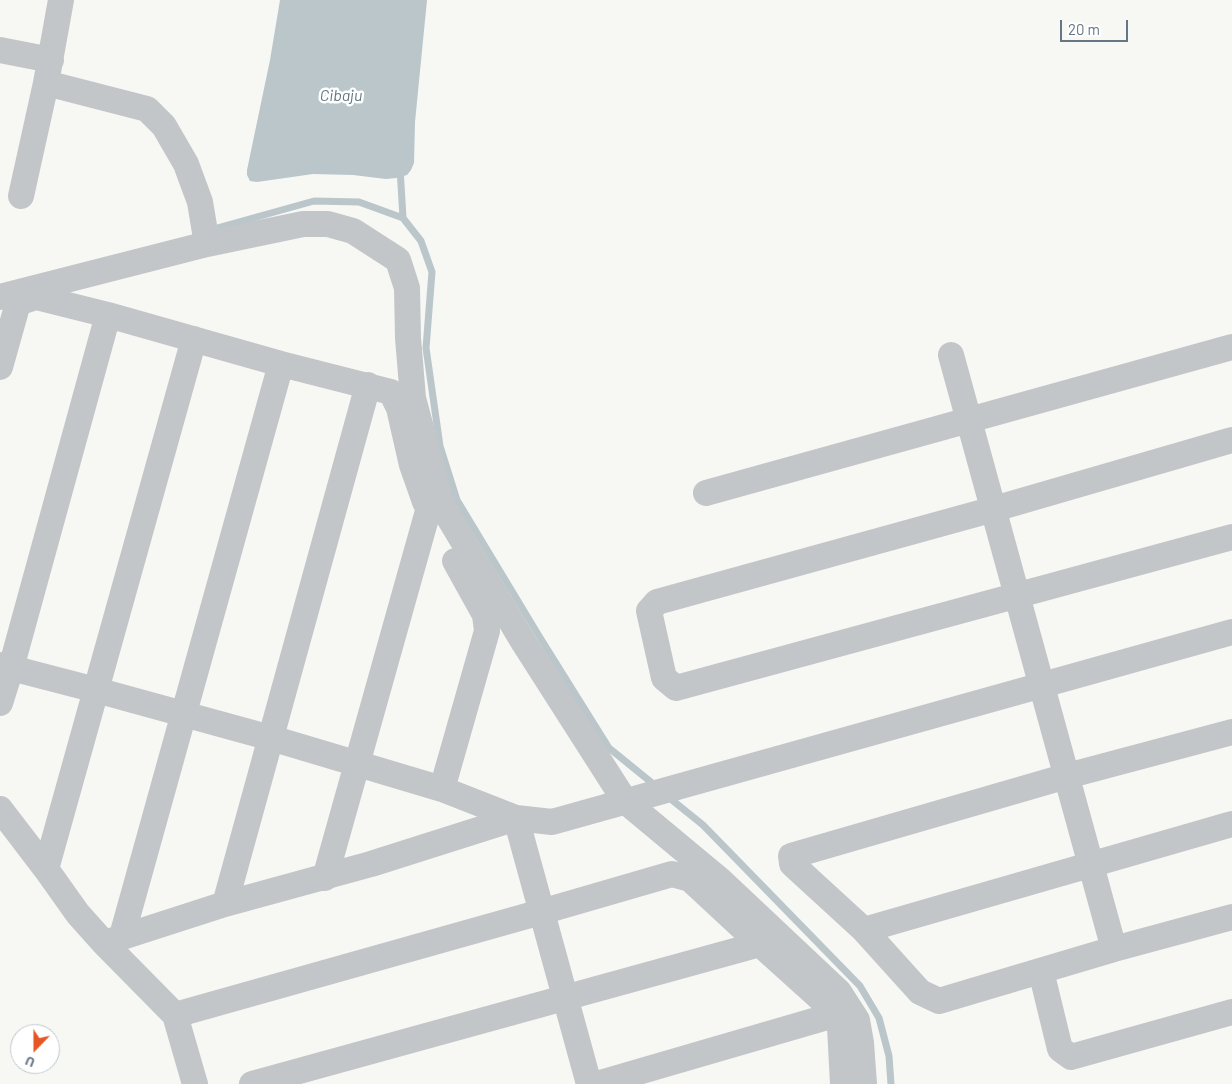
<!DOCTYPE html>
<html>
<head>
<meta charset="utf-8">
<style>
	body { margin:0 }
	#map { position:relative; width:1232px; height:1084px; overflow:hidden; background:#f7f7f4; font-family:Barlow,sans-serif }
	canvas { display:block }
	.north { position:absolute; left:10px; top:1024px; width:50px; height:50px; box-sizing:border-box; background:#fff; border:1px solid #c1c8ce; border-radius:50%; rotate:202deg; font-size:14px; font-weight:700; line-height:20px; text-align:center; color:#657685 }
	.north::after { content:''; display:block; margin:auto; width:18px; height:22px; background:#e65524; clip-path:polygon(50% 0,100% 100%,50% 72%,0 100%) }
	.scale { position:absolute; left:1060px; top:20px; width:68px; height:22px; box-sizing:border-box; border:2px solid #657685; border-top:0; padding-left:6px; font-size:15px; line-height:18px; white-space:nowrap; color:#657685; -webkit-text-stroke:4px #fff; paint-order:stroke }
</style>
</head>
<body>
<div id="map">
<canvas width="1232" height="1084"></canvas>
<div class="north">U</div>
<div class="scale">20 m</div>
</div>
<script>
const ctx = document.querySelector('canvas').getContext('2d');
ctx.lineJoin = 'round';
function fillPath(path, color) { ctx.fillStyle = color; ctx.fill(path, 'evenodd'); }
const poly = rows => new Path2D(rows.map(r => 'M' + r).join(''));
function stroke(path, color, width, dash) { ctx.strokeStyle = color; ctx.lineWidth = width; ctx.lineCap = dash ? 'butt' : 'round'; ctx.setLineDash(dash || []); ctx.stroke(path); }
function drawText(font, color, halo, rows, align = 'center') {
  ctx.font = font + ' Barlow,sans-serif'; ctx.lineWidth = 5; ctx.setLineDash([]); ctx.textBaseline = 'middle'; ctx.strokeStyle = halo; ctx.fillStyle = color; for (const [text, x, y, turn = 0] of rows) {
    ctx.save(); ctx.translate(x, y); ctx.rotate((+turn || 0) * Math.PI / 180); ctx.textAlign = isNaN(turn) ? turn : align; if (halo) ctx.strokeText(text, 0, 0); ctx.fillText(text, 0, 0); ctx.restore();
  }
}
fillPath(poly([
	[280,0,427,0,415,122,414,163,411,170,407,175,396,178,386,179,353,175,313,174,257,182,250,181,247,175,247,170,270,60]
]), '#bac6ca');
stroke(poly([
	[400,168,403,218],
	[210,230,314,201,359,202,403,218,421,241,432,272,426,348,440,446,457,500,539,636,609,748,657,787],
	[667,796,703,825,860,986,879,1018,889,1056,891,1084]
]), '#bac6ca', 7);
stroke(poly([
	[0,50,51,60],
	[46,83,147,109,164,126,186,164,200,202,207,244],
	[21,196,46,83,61,0],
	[0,297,207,244,303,224,328,224,353,231,398,260,407,288,408,338,413,398,442,506,524,643,625,801,720,880,839,992,857,1020,861,1043,864,1084],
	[108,315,281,364,391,392,399,408,412,465,425,502],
	[951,355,1114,949],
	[0,367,18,303],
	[1232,440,994,509,657,602,649,611,664,678,676,688,1232,537],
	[706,493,1232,347],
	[0,665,96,690,271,738,442,789,516,818,552,822,1232,632],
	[0,703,11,668,108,315,36,297,21,302],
	[1232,732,1067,776,791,856,792,864,864,930,920,992,939,1001,1114,949,1232,917],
	[442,789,487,631,485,615,455,561],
	[0,809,46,869,78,914,104,943,225,904,371,864,516,818,589,1084],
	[46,869,194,339],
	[325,878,428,511],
	[225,904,368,385],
	[864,930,1232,824],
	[122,936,281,364],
	[104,943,175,1015,195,1084],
	[1041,971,1060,1049,1071,1057,1232,1012],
	[175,1015,541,912,672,874,690,879,760,944],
	[252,1084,760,944,821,999],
	[597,1084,834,1015,840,1027,843,1084]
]), '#c2c6c9', 26);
drawText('italic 16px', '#617882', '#fff', [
	["Cibaju",341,96]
]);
</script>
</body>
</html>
